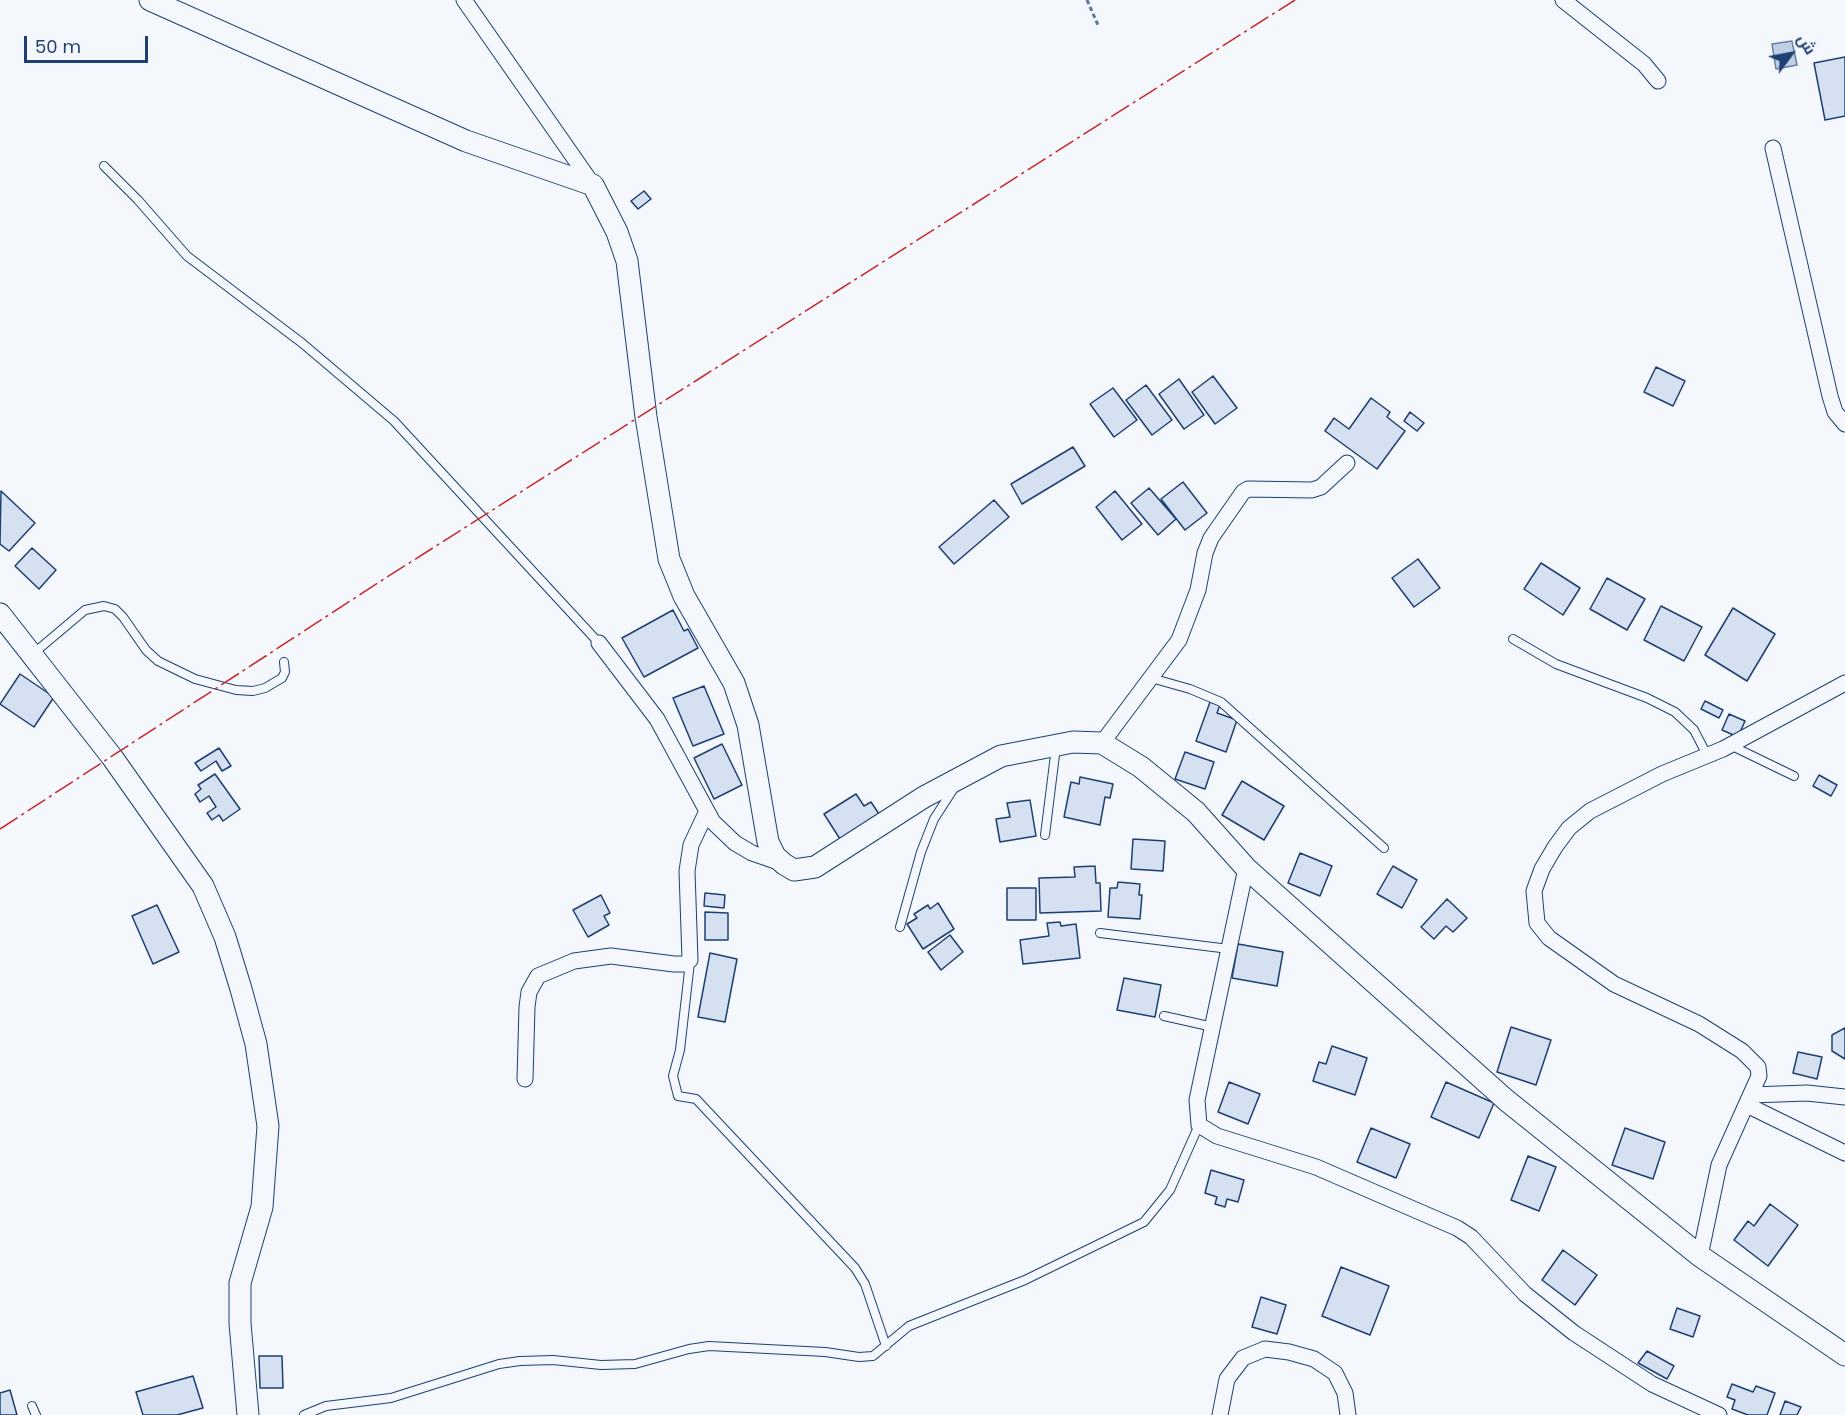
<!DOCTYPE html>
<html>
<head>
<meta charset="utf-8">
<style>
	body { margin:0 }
	#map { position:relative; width:1845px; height:1415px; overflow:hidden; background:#f4f7fb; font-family:Poppins,Cairo,sans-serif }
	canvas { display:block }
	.north { position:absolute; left:1761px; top:24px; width:60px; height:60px; -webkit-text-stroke:4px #f4f7fb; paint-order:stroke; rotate:58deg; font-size:16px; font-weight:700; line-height:24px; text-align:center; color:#1d3f73 }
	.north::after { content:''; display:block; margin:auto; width:21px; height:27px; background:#1d3f73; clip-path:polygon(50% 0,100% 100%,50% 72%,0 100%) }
	.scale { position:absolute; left:24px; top:36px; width:124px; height:27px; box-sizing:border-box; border:3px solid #1d3f73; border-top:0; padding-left:8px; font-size:18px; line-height:21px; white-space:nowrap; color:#1d3f73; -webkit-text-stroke:4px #f4f7fb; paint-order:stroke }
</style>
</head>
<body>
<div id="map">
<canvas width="1845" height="1415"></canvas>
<div class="north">ش</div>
<div class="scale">50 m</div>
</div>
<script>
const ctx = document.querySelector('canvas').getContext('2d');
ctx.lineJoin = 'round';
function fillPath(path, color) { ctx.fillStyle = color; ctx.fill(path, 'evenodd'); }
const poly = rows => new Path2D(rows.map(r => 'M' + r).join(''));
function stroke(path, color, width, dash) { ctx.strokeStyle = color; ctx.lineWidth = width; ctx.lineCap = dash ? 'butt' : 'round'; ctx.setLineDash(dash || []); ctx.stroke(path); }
const water = poly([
	[1792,41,1797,65,1776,69,1772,44,1792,41]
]);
fillPath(water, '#bed0e5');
stroke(water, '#687fa3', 1.5);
const building = poly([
	[1845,57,1845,116,1825,120,1814,63,1845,57],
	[644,191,651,199,638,209,631,201,644,191],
	[1656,367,1685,381,1673,406,1644,392,1656,367],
	[1213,376,1237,408,1215,424,1192,392,1213,376],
	[1179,379,1204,415,1184,429,1159,394,1179,379],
	[1146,385,1172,420,1152,435,1126,400,1146,385],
	[1113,388,1137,420,1114,437,1090,404,1113,388],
	[1371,398,1390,412,1387,417,1405,431,1377,469,1325,431,1334,418,1349,429,1371,398],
	[1410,412,1424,423,1417,431,1404,421,1410,412],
	[1073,447,1085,466,1022,504,1011,484,1073,447],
	[1183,482,1207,513,1185,530,1161,499,1183,482],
	[1149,488,1176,519,1158,535,1131,503,1149,488],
	[1,491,35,523,9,551,0,544,1,491],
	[1115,491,1142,524,1122,540,1096,507,1115,491],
	[994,500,1009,517,954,564,939,547,994,500],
	[32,548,56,570,39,589,15,566,32,548],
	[1418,559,1440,588,1414,607,1392,578,1418,559],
	[1541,563,1580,588,1563,615,1524,589,1541,563],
	[1607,578,1645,599,1627,630,1590,609,1607,578],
	[1661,606,1702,627,1684,661,1644,640,1661,606],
	[1733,608,1775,634,1747,681,1705,655,1733,608],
	[673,610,684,631,688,629,698,648,644,677,622,638,673,610],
	[20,674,54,697,34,727,0,704,20,674],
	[704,686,724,734,693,746,673,698,704,686],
	[1705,701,1723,710,1719,718,1701,709,1705,701],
	[1210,702,1220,705,1217,713,1237,720,1226,752,1196,741,1210,702],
	[1729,714,1745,721,1738,737,1722,730,1729,714],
	[722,744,742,785,714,799,694,758,722,744],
	[219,748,231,766,222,771,216,761,201,771,195,763,219,748],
	[1185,752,1214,762,1205,789,1175,779,1185,752],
	[215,774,240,809,223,821,219,815,212,820,207,813,216,807,209,796,200,802,195,794,201,789,198,785,215,774],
	[1819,775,1837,785,1831,796,1813,786,1819,775],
	[1080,777,1113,784,1110,798,1105,797,1100,825,1064,817,1071,782,1079,784,1080,777],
	[1242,781,1284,806,1264,840,1222,815,1242,781],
	[856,794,864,806,871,802,879,814,840,839,824,814,856,794],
	[1030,800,1036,836,1000,842,996,819,1010,817,1007,803,1030,800],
	[1133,839,1165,841,1163,871,1131,869,1133,839],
	[1300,853,1332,866,1320,896,1288,883,1300,853],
	[1095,866,1096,883,1100,883,1101,911,1040,913,1039,878,1075,877,1074,867,1095,866],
	[1393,866,1417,880,1402,908,1377,894,1393,866],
	[1118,882,1140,884,1139,895,1142,895,1140,919,1108,917,1110,888,1117,888,1118,882],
	[1007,888,1036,888,1036,920,1007,920,1007,888],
	[705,893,725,895,724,908,704,906,705,893],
	[601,895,610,913,604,916,609,925,588,937,573,910,601,895],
	[1447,899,1467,918,1453,932,1446,926,1434,939,1421,927,1447,899],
	[938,903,954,929,923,949,907,924,917,918,914,914,928,905,930,909,938,903],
	[157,905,179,952,153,964,132,916,157,905],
	[705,912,728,913,728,940,705,940,705,912],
	[1060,922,1061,926,1076,924,1080,958,1023,964,1020,940,1049,936,1047,923,1060,922],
	[950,935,963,952,941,970,928,952,950,935],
	[1238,944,1283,952,1277,986,1232,978,1238,944],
	[710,953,737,959,725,1022,698,1017,710,953],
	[1124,978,1161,985,1155,1017,1117,1010,1124,978],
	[1511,1027,1551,1040,1536,1085,1497,1072,1511,1027],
	[1845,1028,1845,1059,1832,1051,1832,1035,1845,1028],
	[1332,1046,1367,1058,1355,1095,1313,1081,1319,1062,1326,1064,1332,1046],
	[1798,1052,1822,1057,1817,1079,1793,1073,1798,1052],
	[1229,1082,1260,1094,1248,1124,1218,1112,1229,1082],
	[1446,1082,1494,1103,1479,1138,1431,1117,1446,1082],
	[1371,1128,1410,1144,1396,1178,1357,1162,1371,1128],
	[1625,1128,1665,1142,1653,1179,1612,1165,1625,1128],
	[1528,1156,1556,1167,1539,1211,1511,1200,1528,1156],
	[1211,1170,1244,1180,1238,1202,1227,1199,1225,1207,1215,1204,1217,1197,1205,1193,1211,1170],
	[1770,1204,1798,1225,1768,1266,1734,1240,1748,1221,1754,1226,1770,1204],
	[1563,1250,1597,1275,1575,1305,1542,1280,1563,1250],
	[1341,1267,1389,1286,1370,1335,1322,1316,1341,1267],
	[1261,1297,1286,1305,1277,1334,1252,1327,1261,1297],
	[1677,1308,1700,1316,1693,1337,1670,1329,1677,1308],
	[1647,1351,1674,1366,1667,1379,1638,1363,1647,1351],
	[259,1356,282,1356,283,1388,260,1388,259,1356],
	[193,1376,203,1408,177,1415,143,1415,136,1392,193,1376],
	[1732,1384,1753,1392,1756,1386,1775,1393,1767,1415,1748,1415,1732,1409,1735,1400,1727,1397,1732,1384],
	[10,1390,17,1415,0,1415,0,1393,10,1390],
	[1785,1401,1801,1407,1797,1415,1780,1415,1785,1401]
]);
fillPath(building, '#d5e0f0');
stroke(building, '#1d3f73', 1.5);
const lane = poly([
	[104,166,138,200,187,256,302,343,394,421,599,643],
	[1513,639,1556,664,1647,698,1675,712,1694,730,1707,755],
	[34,653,85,610,104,606,115,609,123,617,146,650,158,661,195,679,236,690,253,691,265,688,282,678,285,672,284,662],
	[1151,678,1190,689,1221,702,1384,848],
	[1730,745,1794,776],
	[1045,835,1056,747],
	[900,927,921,852,934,819,954,788],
	[1100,933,1229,949],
	[690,962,680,1050,673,1076,678,1096,696,1099,855,1268,865,1284,886,1346],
	[1164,1016,1213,1027],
	[32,1406,36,1415],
	[304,1415,326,1406,391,1398,499,1364,520,1361,553,1360,601,1365,635,1364,689,1349,709,1346,825,1352,859,1357,873,1356,909,1326,1025,1280,1144,1222,1170,1190,1199,1125]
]);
const street = poly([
	[464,0,593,185],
	[1563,0,1644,64,1658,81],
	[1773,148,1830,396,1835,412,1845,424],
	[599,643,657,719,713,822,735,843,752,853,781,863],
	[1102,743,1179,640,1198,590,1205,553,1211,538,1243,492,1248,489,1312,490,1321,487,1347,463],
	[1246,868,1197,1100,1199,1125,1217,1136,1316,1167,1457,1228,1471,1237,1525,1294,1574,1333,1652,1384,1719,1415],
	[525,1079,527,1007,529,992,538,976,574,961,611,956,674,964,684,964,690,960,687,871,691,845,706,813],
	[1751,1095,1807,1093,1845,1097],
	[1747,1105,1845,1153],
	[1700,1256,1719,1165,1759,1076,1758,1067,1742,1051,1699,1024,1614,984,1549,938,1537,923,1534,891,1542,869,1555,847,1569,828,1590,811,1662,774,1723,749,1845,683],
	[1220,1415,1227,1379,1243,1358,1265,1349,1289,1352,1314,1359,1335,1373,1345,1393,1348,1415]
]);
const secondary = poly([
	[150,0,466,141,593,185,617,232,627,261,646,417,669,559,684,596,734,683,748,725,768,842,775,856,784,864,794,870,815,867,924,797,1001,756,1073,742,1102,743,1141,767,1196,812,1246,868,1506,1100,1700,1256,1845,1355],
	[0,614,112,757,203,886,225,937,241,989,256,1044,268,1126,262,1207,240,1283,240,1323,248,1415]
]);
stroke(lane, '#1d3f73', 10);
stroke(street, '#1d3f73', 17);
stroke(secondary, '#1d3f73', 23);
stroke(poly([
	[1087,0,1098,25]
]), '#5e769c', 3, [4.5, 3]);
stroke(lane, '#f4f7fb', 8);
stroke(street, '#f4f7fb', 15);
stroke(secondary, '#f4f7fb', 21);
stroke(poly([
	[0,829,384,579,1295,0]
]), '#c62828', 1.5, [21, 4.5, 3, 4.5]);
</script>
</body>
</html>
